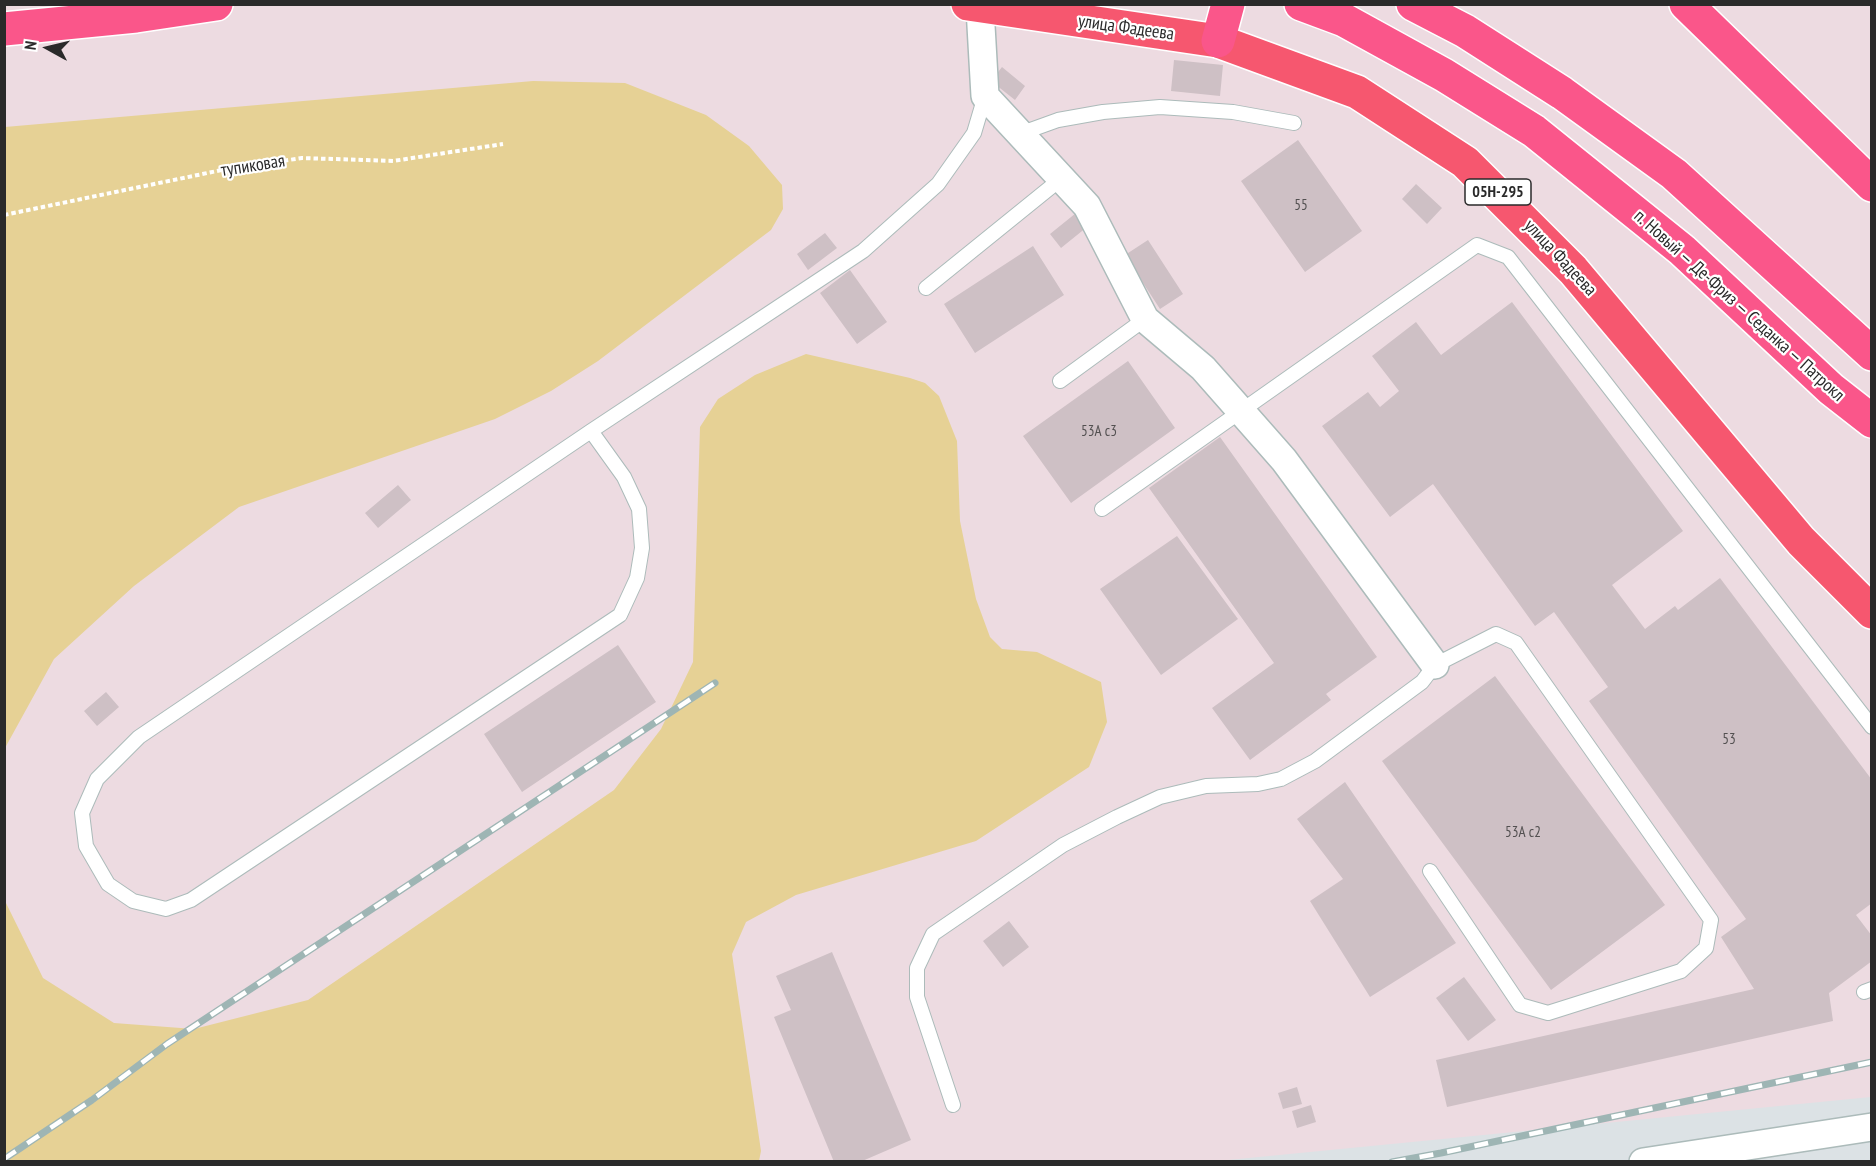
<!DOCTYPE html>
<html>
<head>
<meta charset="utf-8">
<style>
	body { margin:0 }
	#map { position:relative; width:1876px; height:1166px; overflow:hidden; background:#eddbe1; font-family:"PT Sans Narrow",sans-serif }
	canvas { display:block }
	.frame { position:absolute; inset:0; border:6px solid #2a2a2a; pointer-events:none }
	.north { position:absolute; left:18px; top:18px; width:60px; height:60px; -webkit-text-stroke:4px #fff; paint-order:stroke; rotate:278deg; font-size:16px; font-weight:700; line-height:24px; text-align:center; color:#2a2a2a }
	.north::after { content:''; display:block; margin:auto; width:21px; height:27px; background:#2a2a2a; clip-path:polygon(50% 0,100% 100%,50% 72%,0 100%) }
</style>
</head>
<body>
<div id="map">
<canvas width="1876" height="1166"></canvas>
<div class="frame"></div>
<div class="north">N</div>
</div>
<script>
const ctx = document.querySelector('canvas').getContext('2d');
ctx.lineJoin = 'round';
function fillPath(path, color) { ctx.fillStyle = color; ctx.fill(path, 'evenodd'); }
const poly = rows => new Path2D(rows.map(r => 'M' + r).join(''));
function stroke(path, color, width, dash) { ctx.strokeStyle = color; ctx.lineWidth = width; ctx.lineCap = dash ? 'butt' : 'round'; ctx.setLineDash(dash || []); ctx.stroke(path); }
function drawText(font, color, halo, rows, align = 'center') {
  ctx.font = font + ' "PT Sans Narrow",sans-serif'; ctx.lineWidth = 4.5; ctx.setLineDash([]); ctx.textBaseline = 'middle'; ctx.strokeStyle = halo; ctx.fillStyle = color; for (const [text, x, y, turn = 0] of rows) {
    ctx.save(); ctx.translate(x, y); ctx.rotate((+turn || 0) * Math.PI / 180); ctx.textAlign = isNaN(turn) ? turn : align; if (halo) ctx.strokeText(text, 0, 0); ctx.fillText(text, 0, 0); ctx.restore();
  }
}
fillPath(poly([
	[1871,1097,1871,1161,1218,1161]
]), '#dce2e5');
fillPath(poly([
	[533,81,625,83,706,115,749,146,782,185,783,209,771,230,598,361,551,391,495,419,239,507,134,586,54,659,5,748,5,127],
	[806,354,910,378,925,383,939,396,957,441,960,521,976,599,990,637,1002,649,1037,652,1101,682,1107,722,1089,767,976,841,796,895,746,922,732,954,761,1151,759,1161,5,1161,5,901,43,978,114,1023,194,1029,308,1000,614,790,661,729,693,662,700,427,718,399,755,375]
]), '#e6d195');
fillPath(poly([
	[1174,60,1223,65,1220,96,1171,91],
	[1002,67,1025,86,1015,100,991,81],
	[1298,140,1362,231,1305,272,1241,181],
	[1416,184,1442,208,1427,224,1402,199],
	[1076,213,1087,227,1061,248,1050,234],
	[825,233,837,248,808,270,797,254],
	[1148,240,1183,294,1160,309,1125,255],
	[1033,246,1064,295,975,353,944,304],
	[850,270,887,322,857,344,820,293],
	[1512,302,1683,531,1612,585,1645,629,1675,606,1678,610,1720,578,1872,780,1872,903,1856,915,1872,936,1872,961,1829,993,1833,1021,1447,1107,1436,1060,1754,989,1721,937,1746,919,1589,701,1608,687,1554,612,1535,626,1433,484,1390,517,1322,426,1368,392,1380,407,1399,391,1372,356,1416,322,1441,355],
	[1128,361,1175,428,1071,503,1023,436],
	[1220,437,1377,657,1326,694,1331,700,1250,760,1212,708,1274,663,1149,488],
	[398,485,411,500,378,528,365,513],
	[1177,536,1238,619,1161,675,1100,589],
	[618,645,656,702,522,792,484,734],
	[1495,676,1665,905,1551,990,1382,761],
	[106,692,119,707,97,726,84,711],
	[1345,782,1456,943,1370,997,1310,901,1343,879,1297,819],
	[1009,921,1029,947,1003,967,983,941],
	[832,952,911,1140,860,1162,834,1162,774,1017,791,1010,776,976],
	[1464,977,1496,1020,1468,1041,1436,998],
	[1297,1087,1302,1104,1283,1109,1278,1093],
	[1311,1105,1316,1122,1297,1128,1292,1111]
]), '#cec0c5');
const service = poly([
	[1022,133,1058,120,1103,112,1160,107,1233,112,1294,123],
	[926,288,1062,178],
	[1060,381,1145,319],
	[591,431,624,477,639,509,642,548,637,578,620,615,191,900,166,909,133,901,108,884,86,846,82,813,97,779,139,737,591,431,863,251,938,184,974,133,985,96],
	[1102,509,1477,245,1508,257,1872,727],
	[1864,992,1872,989],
	[953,1105,917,997,917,968,933,934,1063,845,1117,817,1160,797,1206,786,1258,784,1281,779,1315,761,1422,682,1435,665,1496,634,1516,643,1711,920,1706,948,1681,971,1548,1013,1520,1005,1430,871]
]);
const minor = poly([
	[980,8,985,96,1087,206,1145,319,1203,368,1284,460,1435,665],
	[1643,1162,1872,1127]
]);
const primary = poly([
	[968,4,1218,41,1357,92,1465,162,1573,270,1801,541,1872,612]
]);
const trunk = poly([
	[1301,4,1344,20,1444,75,1534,131,1682,250,1831,389,1872,421],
	[1413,4,1465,31,1562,93,1674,174,1872,354],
	[1686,4,1872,185],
	[4,29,136,16,216,4],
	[1218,41,1228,4]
]);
stroke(service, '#acbbba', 16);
stroke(minor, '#acbbba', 30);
stroke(primary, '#fff', 36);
stroke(trunk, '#fff', 36);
stroke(poly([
	[4,215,222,170,302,158,393,161,503,144]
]), '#fff', 4, [4.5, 3]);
stroke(service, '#fff', 14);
stroke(minor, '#fff', 27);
stroke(primary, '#f6576f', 33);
stroke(trunk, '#fa568a', 33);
const rail = poly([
	[4,1159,92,1100,167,1044,715,683],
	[1392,1162,1441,1153,1872,1062]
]);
stroke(rail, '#9eb5b4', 7);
stroke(rail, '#fff', 4.5, [14]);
drawText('15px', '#535051', null, [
	["55",1301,206],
	["53А с3",1099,432],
	["53",1729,740],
	["53А с2",1523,833]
]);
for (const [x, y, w] of [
	[1498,192,66]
]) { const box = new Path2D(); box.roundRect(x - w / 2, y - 13, w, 26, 4.5); ctx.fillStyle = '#fff'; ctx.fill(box); stroke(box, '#2a2a2a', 1.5); }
drawText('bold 16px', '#2a2a2a', null, [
	["05Н-295",1498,192]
]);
drawText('18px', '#2a2a2a', '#fff', [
	["улица Фадеева",1126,28,8],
	["тупиковая",253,166,-9],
	["улица Фадеева",1560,258,47],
	["п. Новый — Де-Фриз — Седанка — Патрокл",1739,306,42]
]);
</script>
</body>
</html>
